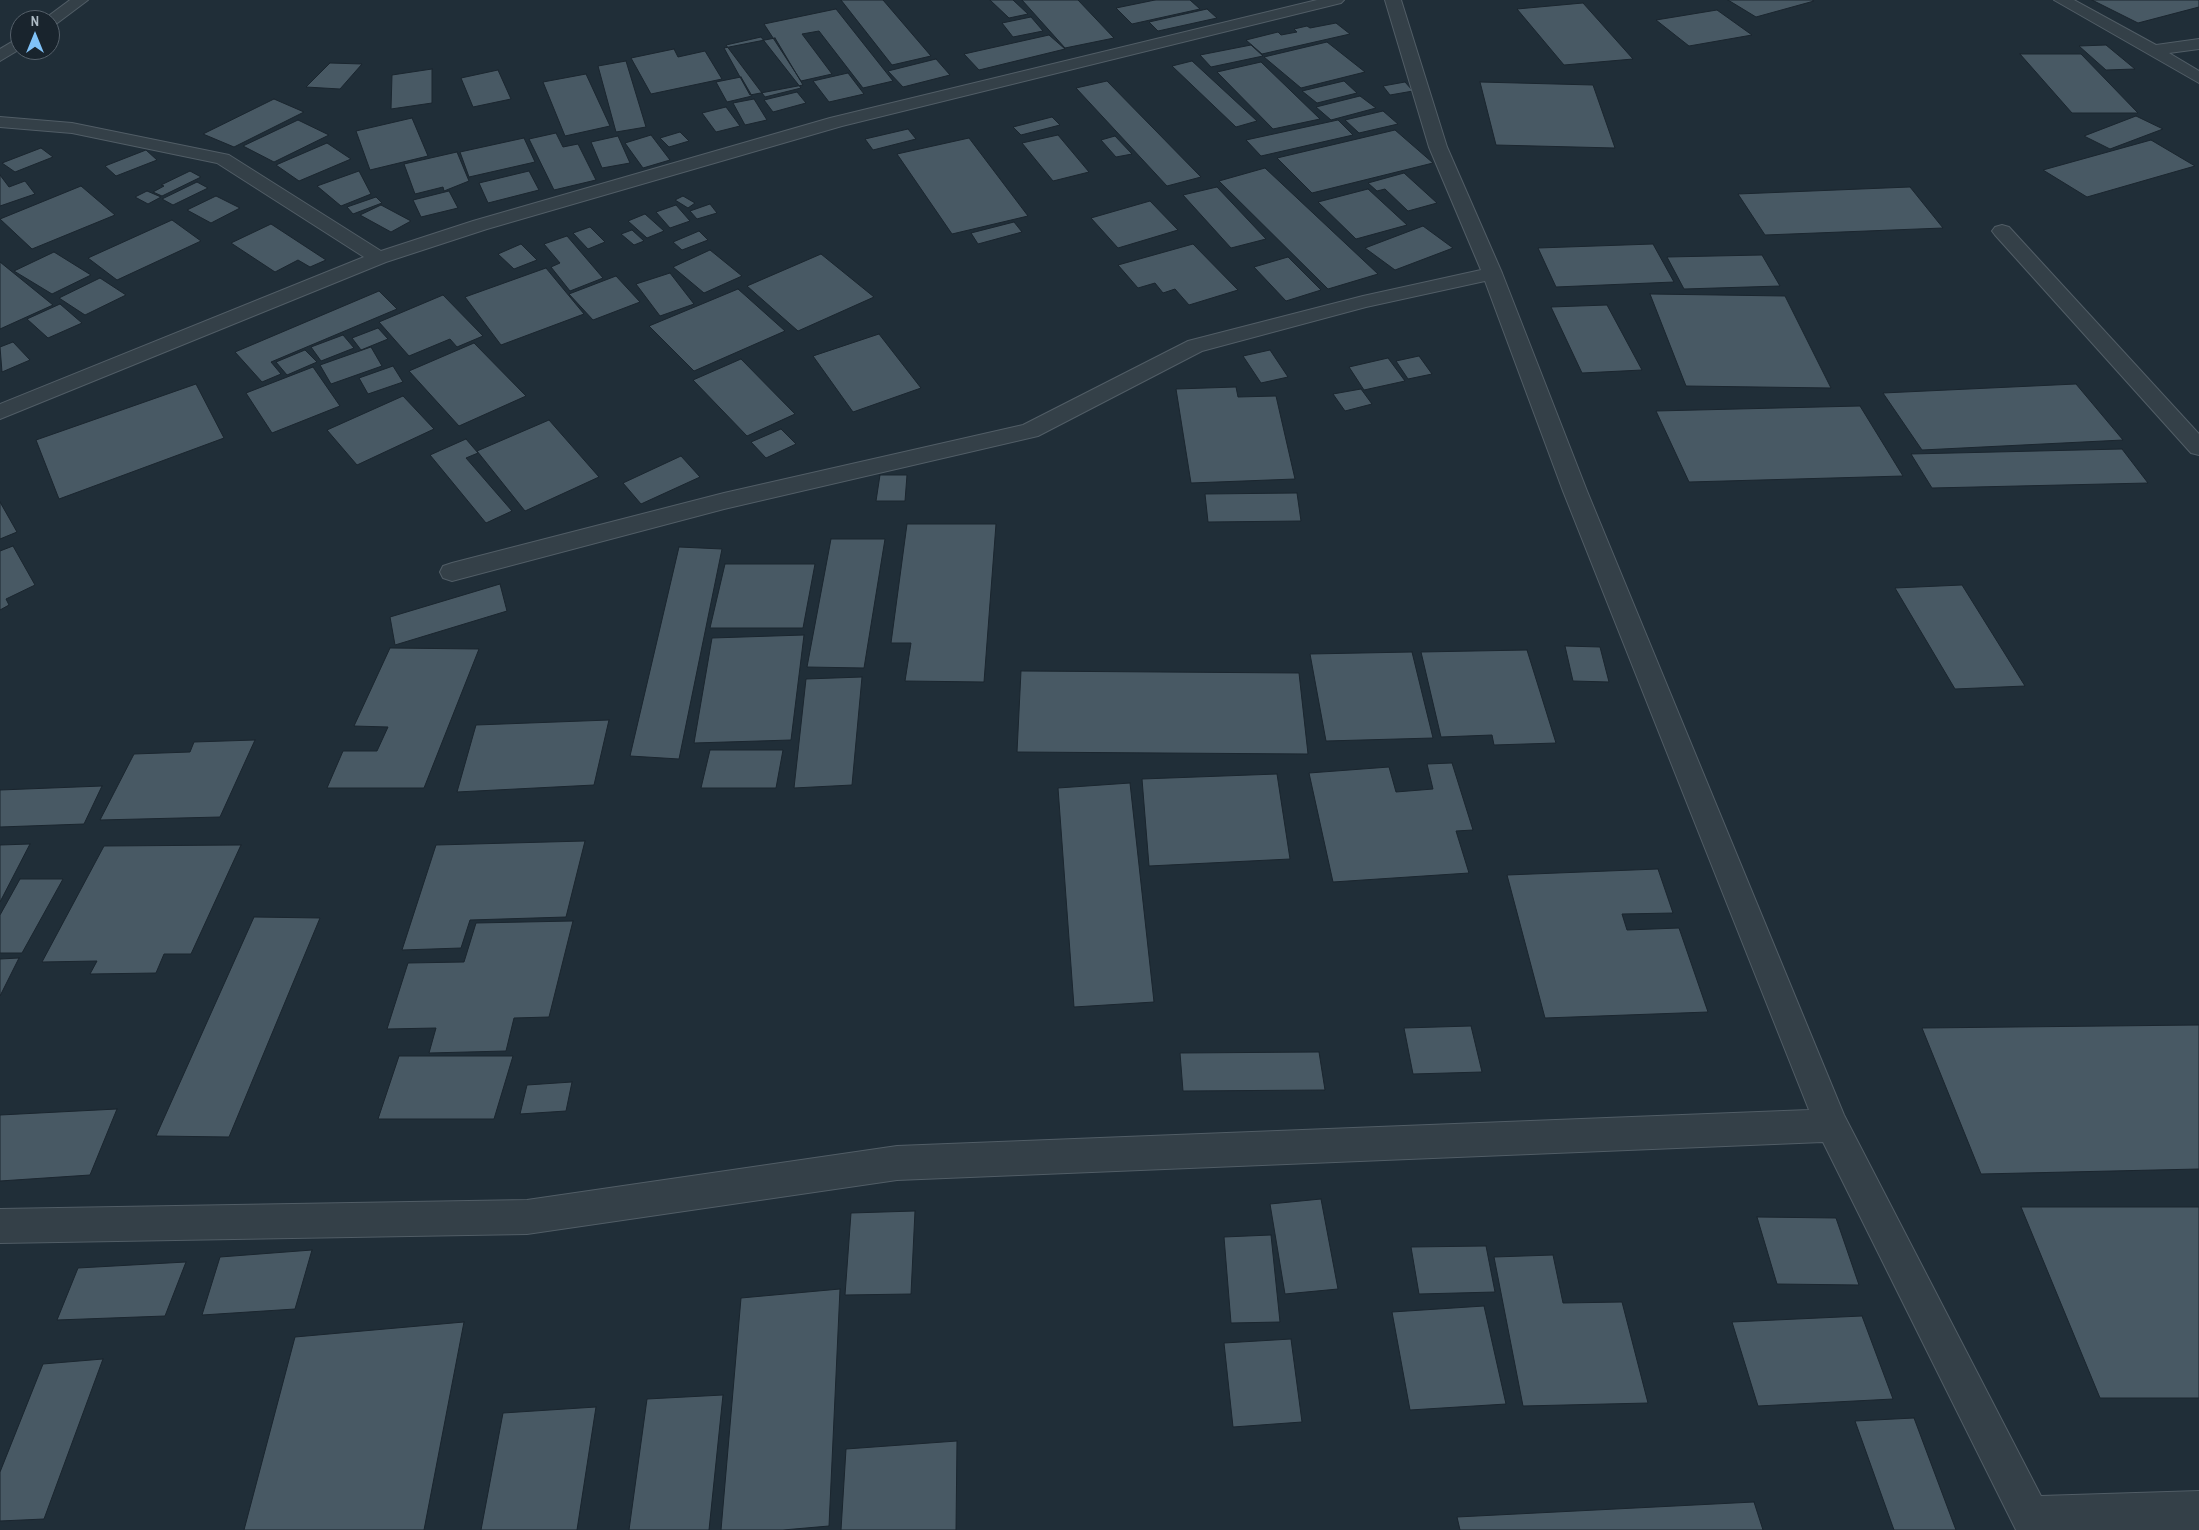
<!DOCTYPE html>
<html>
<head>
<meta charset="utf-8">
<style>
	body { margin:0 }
	#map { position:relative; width:2199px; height:1530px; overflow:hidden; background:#202e38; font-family:"Archivo Narrow",sans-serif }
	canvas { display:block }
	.north { position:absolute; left:10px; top:10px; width:50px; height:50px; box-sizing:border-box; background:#19242d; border:1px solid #55606a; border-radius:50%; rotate:0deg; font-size:14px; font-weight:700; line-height:20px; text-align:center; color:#aebbc5 }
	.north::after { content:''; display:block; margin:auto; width:18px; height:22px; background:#80c2f8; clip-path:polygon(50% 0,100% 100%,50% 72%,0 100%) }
</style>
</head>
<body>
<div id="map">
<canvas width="2199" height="1530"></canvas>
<div class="north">N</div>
</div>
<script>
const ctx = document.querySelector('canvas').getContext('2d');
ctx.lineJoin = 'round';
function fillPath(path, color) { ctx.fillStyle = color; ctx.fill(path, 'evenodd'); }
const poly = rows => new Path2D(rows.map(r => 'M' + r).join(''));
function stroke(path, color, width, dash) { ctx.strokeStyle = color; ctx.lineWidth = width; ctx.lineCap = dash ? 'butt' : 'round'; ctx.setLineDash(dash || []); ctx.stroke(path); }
const building = poly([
	[841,0,883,0,931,56,892,65,841,0],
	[990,0,1013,0,1028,14,1009,18,990,0],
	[1022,0,1078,0,1114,38,1065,48,1022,0],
	[1155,0,1190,0,1200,9,1132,24,1116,8,1155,0],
	[1728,0,1812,0,1814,1,1756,17,1728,0],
	[2092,0,2199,0,2199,7,2138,23,2092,0],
	[1583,3,1633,59,1564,65,1517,9,1583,3],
	[836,9,893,81,863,88,819,31,802,34,832,74,801,81,764,24,836,9],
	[1207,9,1217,18,1158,31,1149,22,1207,9],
	[1717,10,1752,35,1689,46,1656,20,1717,10],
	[1031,17,1043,31,1013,37,1002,23,1031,17],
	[1336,23,1350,34,1262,54,1246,40,1278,32,1281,35,1297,32,1294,29,1307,26,1310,28,1336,23],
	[1049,35,1065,49,979,70,964,54,1049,35],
	[761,37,801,88,765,97,726,45,761,37],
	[775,38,803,85,750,95,724,48,775,38],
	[1327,42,1365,72,1301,88,1264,57,1327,42],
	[1251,45,1263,56,1211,67,1200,55,1251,45],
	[2106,45,2135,69,2106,70,2079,46,2106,45],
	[674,49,678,57,705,51,722,79,651,94,631,58,674,49],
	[2020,54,2081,54,2138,113,2072,113,2020,54],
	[936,59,950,75,903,87,888,71,936,59],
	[626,61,646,127,616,132,598,66,626,61],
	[1192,61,1257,121,1236,127,1172,66,1192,61],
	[1261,62,1320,119,1273,129,1217,72,1261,62],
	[330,63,362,64,340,89,306,87,330,63],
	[432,69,432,103,391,109,392,75,432,69],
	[498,70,511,99,473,107,461,78,498,70],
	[848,73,864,94,829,102,813,81,848,73],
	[586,74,610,126,565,136,543,82,586,74],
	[741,77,752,96,727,102,716,82,741,77],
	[1107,81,1201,177,1167,186,1076,88,1107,81],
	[1344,81,1357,93,1317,103,1302,91,1344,81],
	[1405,82,1413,91,1390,95,1383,86,1405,82],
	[1480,82,1593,85,1615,148,1496,145,1480,82],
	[797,92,806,103,773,112,764,100,797,92],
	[1360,96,1376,108,1331,120,1316,107,1360,96],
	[274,99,304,112,234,147,203,134,274,99],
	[754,99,767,120,745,125,733,103,754,99],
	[726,107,740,126,716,132,702,113,726,107],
	[1383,111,1398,124,1359,133,1345,120,1383,111],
	[2136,116,2163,129,2110,149,2084,136,2136,116],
	[1052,117,1060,125,1021,135,1013,127,1052,117],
	[412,118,428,156,370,170,356,131,412,118],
	[298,120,329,135,274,162,243,146,298,120],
	[1338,120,1353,135,1261,156,1246,140,1338,120],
	[908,129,916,139,873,150,865,139,908,129],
	[1395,130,1433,163,1312,193,1277,158,1395,130],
	[680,132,689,141,669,147,660,138,680,132],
	[556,133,563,147,578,144,596,180,554,190,529,139,556,133],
	[651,135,670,160,643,168,625,143,651,135],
	[1058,135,1089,172,1053,181,1022,143,1058,135],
	[618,136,630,163,602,168,591,142,618,136],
	[1115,136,1132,154,1116,157,1101,140,1115,136],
	[524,138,535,162,469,177,460,152,524,138],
	[969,138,1028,216,952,234,897,154,969,138],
	[2151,140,2195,166,2087,197,2043,170,2151,140],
	[327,143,351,159,299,181,276,165,327,143],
	[41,148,53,157,15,172,2,163,41,148],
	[146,150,157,160,116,176,105,166,146,150],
	[457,152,469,181,444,191,443,187,415,194,404,164,457,152],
	[1265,168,1378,274,1328,289,1219,181,1265,168],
	[190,171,201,177,162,196,153,192,164,186,161,185,190,171],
	[359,171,371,194,341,206,317,186,359,171],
	[529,171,539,190,488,203,479,183,529,171],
	[1404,173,1437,203,1408,211,1385,189,1377,191,1368,183,1404,173],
	[0,175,9,187,25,181,35,194,0,206,0,175],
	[197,182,208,188,173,205,162,199,197,182],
	[81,186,115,215,32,249,0,219,81,186],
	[1217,187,1266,239,1231,248,1183,195,1217,187],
	[1910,187,1943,228,1765,235,1738,194,1910,187],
	[1368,189,1407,225,1356,239,1318,202,1368,189],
	[147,191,161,197,148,204,135,197,147,191],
	[449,191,458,208,421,217,413,200,449,191],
	[216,196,240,208,211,223,187,210,216,196],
	[683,196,695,203,688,208,675,200,683,196],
	[376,197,382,203,353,214,347,207,376,197],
	[1150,201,1178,230,1118,248,1091,218,1150,201],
	[710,204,717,213,697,219,690,211,710,204],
	[381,205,411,221,391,232,360,215,381,205],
	[676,205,690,221,670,228,656,212,676,205],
	[645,214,664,231,647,238,628,221,645,214],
	[172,220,201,241,117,280,88,258,172,220],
	[1014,222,1022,232,978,244,971,233,1014,222],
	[271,224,326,260,310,267,298,260,275,272,231,243,271,224],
	[1423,226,1453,248,1395,270,1365,248,1423,226],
	[590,227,605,242,588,249,573,233,590,227],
	[632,230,644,241,634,245,621,234,632,230],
	[699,231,708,240,682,250,673,242,699,231],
	[567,236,603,278,570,291,551,267,560,263,544,244,567,236],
	[521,244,537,260,514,269,498,254,521,244],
	[1193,244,1238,290,1189,305,1175,289,1163,293,1155,283,1138,288,1118,265,1193,244],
	[1653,244,1674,282,1556,287,1538,248,1653,244],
	[710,250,742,276,704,293,673,267,710,250],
	[54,252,91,275,52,294,14,271,54,252],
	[821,254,874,297,798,331,747,286,821,254],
	[1762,255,1780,286,1684,289,1667,257,1762,255],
	[1288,257,1321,290,1286,301,1254,267,1288,257],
	[0,262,53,305,0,329,0,262],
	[546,268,584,314,501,345,465,297,546,268],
	[670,273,694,304,660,316,636,284,670,273],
	[616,276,640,302,593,320,569,294,616,276],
	[100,278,126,295,85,315,59,298,100,278],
	[738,289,785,331,694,371,649,326,738,289],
	[379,291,397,309,271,362,281,374,262,382,235,352,379,291],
	[1650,294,1785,296,1831,388,1686,386,1650,294],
	[443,295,483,336,457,347,450,339,409,356,379,322,443,295],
	[60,304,82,323,48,338,27,319,60,304],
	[1607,305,1642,370,1582,373,1551,307,1607,305],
	[378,328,388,339,361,350,352,338,378,328],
	[879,334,921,388,853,412,813,356,879,334],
	[343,335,354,348,321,361,311,347,343,335],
	[13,342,30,360,2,372,0,347,13,342],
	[474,343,526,396,459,426,409,371,474,343],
	[371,347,382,366,331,384,320,365,371,347],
	[305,350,317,362,287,375,276,362,305,350],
	[1270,350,1288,377,1261,383,1243,356,1270,350],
	[1419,356,1432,374,1408,379,1396,361,1419,356],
	[1388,358,1405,381,1364,390,1349,367,1388,358],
	[741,359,795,414,747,436,693,380,741,359],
	[393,366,403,382,368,394,359,378,393,366],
	[313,367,340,406,272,433,246,393,313,367],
	[196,384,224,438,59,499,36,440,196,384],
	[2076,384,2123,440,1922,450,1883,393,2076,384],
	[1236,387,1238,397,1276,396,1295,479,1191,483,1176,389,1236,387],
	[1361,389,1372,404,1345,411,1333,394,1361,389],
	[403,396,434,429,357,465,327,430,403,396],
	[1860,406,1903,476,1689,482,1656,411,1860,406],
	[549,420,599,477,525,511,477,451,549,420],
	[781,429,796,444,766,458,751,442,781,429],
	[466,439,478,453,466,458,512,511,486,523,430,455,466,439],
	[2122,449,2148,483,1932,488,1911,454,2122,449],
	[681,456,700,477,641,504,623,483,681,456],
	[880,475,907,475,905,501,876,501,880,475],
	[1297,493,1301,521,1208,522,1205,494,1297,493],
	[0,502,17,532,0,539,0,502],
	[907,524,996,524,984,682,905,681,911,643,891,643,907,524],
	[831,539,885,539,864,668,807,667,831,539],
	[13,546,35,585,6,599,9,605,0,610,0,551,13,546],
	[679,547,722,549,679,759,630,756,679,547],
	[725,564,815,564,803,628,710,628,725,564],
	[500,584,507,611,395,645,390,617,500,584],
	[1962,585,2025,686,1955,689,1895,588,1962,585],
	[804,635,791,740,694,743,712,638,804,635],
	[1565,646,1600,647,1609,682,1573,681,1565,646],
	[390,648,479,649,424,788,327,788,343,751,377,751,388,727,354,726,390,648],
	[1527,650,1556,743,1494,745,1492,735,1441,737,1421,652,1527,650],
	[1412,652,1433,738,1326,741,1310,654,1412,652],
	[1021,671,1299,673,1308,754,1017,752,1021,671],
	[862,677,852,785,794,788,806,679,862,677],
	[609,720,594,785,457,792,476,725,609,720],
	[255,740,220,817,100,820,134,754,190,752,194,742,255,740],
	[710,750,783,750,776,788,701,788,710,750],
	[1452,763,1473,830,1456,831,1469,873,1333,882,1309,773,1389,767,1396,792,1433,789,1427,764,1452,763],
	[1277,774,1290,859,1149,866,1142,779,1277,774],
	[1130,783,1154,1002,1074,1007,1058,788,1130,783],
	[102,786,84,824,0,827,0,790,102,786],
	[585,841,566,917,470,920,461,948,402,950,436,845,585,841],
	[30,844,0,902,0,845,30,844],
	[241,845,191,954,164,954,156,973,90,974,97,961,42,962,104,846,241,845],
	[1658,869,1673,913,1622,914,1627,930,1679,928,1708,1012,1545,1018,1507,875,1658,869],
	[20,879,63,879,22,953,0,953,0,915,20,879],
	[254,917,320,918,229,1137,156,1136,254,917],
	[573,921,549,1017,514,1018,506,1051,429,1053,436,1028,387,1029,408,963,464,962,476,923,573,921],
	[19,958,0,996,0,959,19,958],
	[2199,1025,2199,1169,1981,1174,1922,1028,2199,1025],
	[1471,1026,1482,1072,1413,1074,1404,1028,1471,1026],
	[1319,1052,1325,1090,1183,1091,1180,1053,1319,1052],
	[399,1056,513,1056,494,1119,378,1119,399,1056],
	[572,1082,566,1111,520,1114,527,1085,572,1082],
	[117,1109,90,1175,0,1181,0,1115,117,1109],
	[1321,1199,1338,1289,1285,1294,1270,1204,1321,1199],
	[2021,1207,2199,1207,2199,1398,2100,1398,2021,1207],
	[915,1211,911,1294,845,1295,851,1213,915,1211],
	[1757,1217,1836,1218,1859,1285,1777,1284,1757,1217],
	[1271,1235,1280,1322,1231,1323,1224,1237,1271,1235],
	[1486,1246,1495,1292,1419,1294,1411,1247,1486,1246],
	[312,1250,295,1309,202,1315,220,1257,312,1250],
	[1553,1255,1563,1303,1622,1302,1648,1403,1523,1406,1494,1257,1553,1255],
	[186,1262,165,1316,57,1320,78,1268,186,1262],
	[840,1289,829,1526,783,1530,721,1530,741,1298,840,1289],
	[1484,1306,1506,1404,1410,1410,1392,1312,1484,1306],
	[1862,1316,1893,1399,1758,1406,1732,1322,1862,1316],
	[464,1322,424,1530,244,1530,295,1337,464,1322],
	[1291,1339,1302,1422,1233,1427,1224,1343,1291,1339],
	[103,1359,44,1519,0,1521,0,1472,43,1364,103,1359],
	[723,1395,709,1530,629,1530,647,1399,723,1395],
	[596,1407,577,1530,481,1530,503,1413,596,1407],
	[1914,1418,1956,1530,1894,1530,1855,1421,1914,1418],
	[957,1441,956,1530,841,1530,846,1449,957,1441],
	[1754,1502,1763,1530,1460,1530,1457,1517,1754,1502]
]);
fillPath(building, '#485964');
stroke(building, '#1b262f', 1);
const minor = poly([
	[70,0,88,0,56,24,50,26,50,20,43,20,70,0],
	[1317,0,1344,0,1341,3,842,126,487,229,386,262,0,419,0,404,364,257,217,163,72,133,0,127,0,117,72,123,229,155,381,251,473,221,830,118,1317,0],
	[1385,0,1401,0,1447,147,1502,273,1587,491,1844,1115,2041,1496,2199,1491,2199,1530,2016,1530,1823,1142,897,1180,527,1234,0,1243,0,1209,527,1200,897,1146,1809,1110,1563,491,1485,281,1366,307,1202,351,1038,436,724,509,452,581,443,578,440,572,443,566,452,563,724,493,1023,425,1188,341,1363,296,1481,270,1429,147,1385,0],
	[2054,0,2074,0,2156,45,2199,39,2199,49,2169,53,2199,71,2199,83,2054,0],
	[20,37,20,49,0,61,0,49,20,37],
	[2002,225,2009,227,2199,434,2199,455,2191,453,1995,235,1992,231,1995,227,2002,225]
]);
stroke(minor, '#515d66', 2);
fillPath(minor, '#344048');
</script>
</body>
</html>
